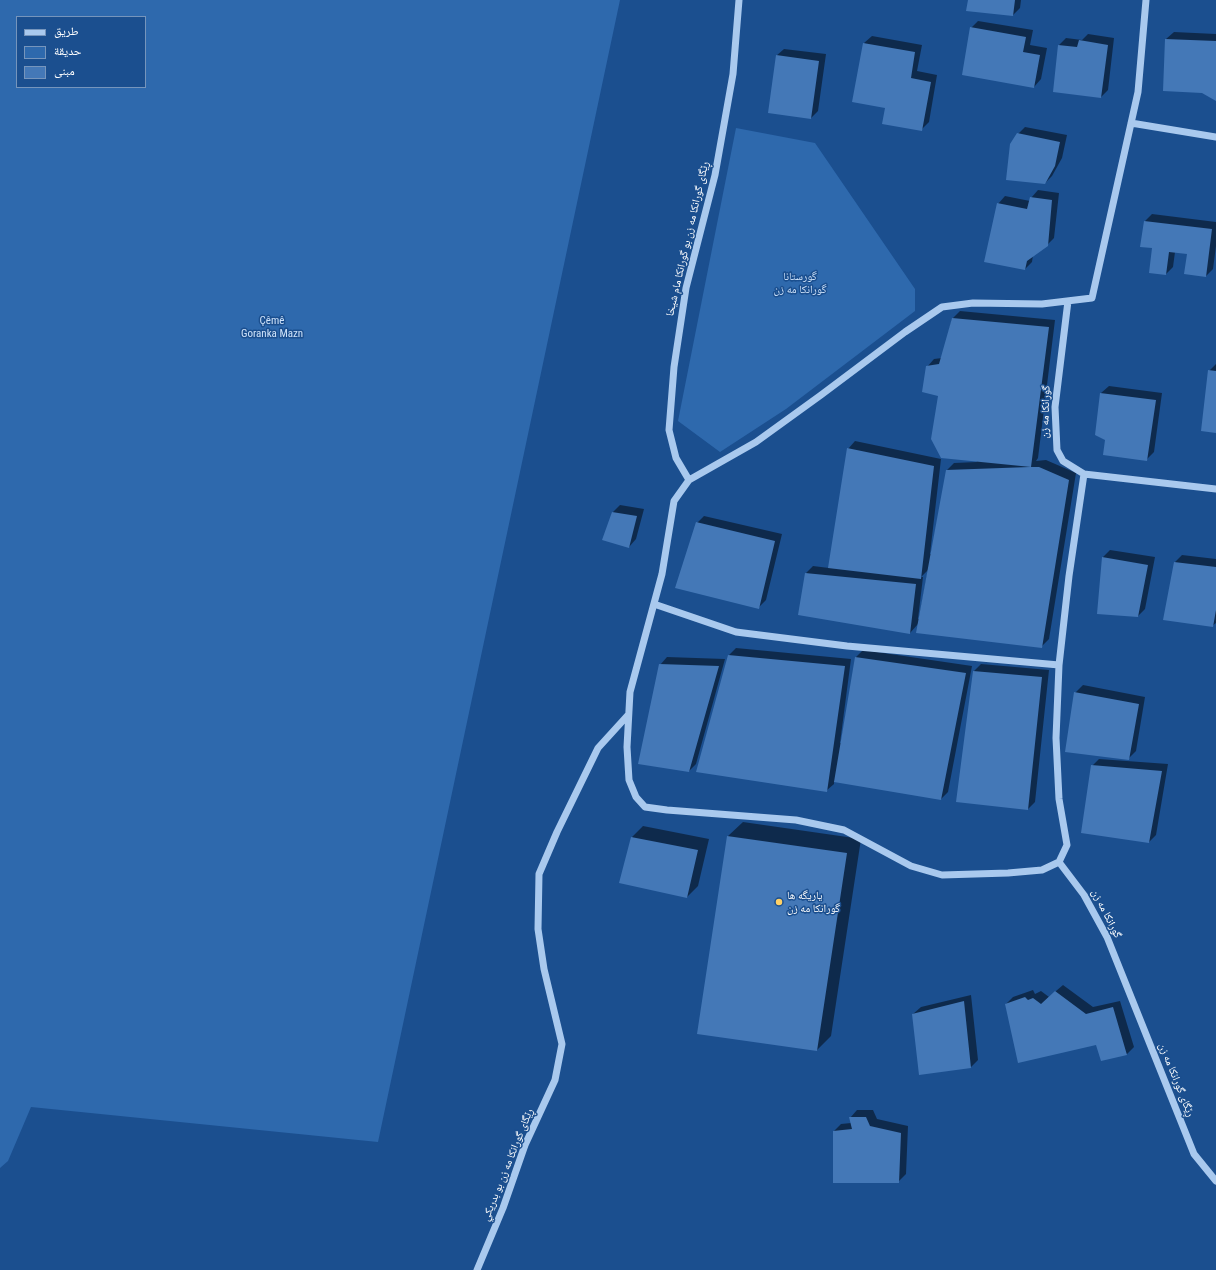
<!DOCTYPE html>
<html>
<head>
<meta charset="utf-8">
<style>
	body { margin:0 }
	#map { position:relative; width:1216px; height:1270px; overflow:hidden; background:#1b4f8f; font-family:"Roboto Condensed","Noto Naskh Arabic",sans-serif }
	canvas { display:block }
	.legend { position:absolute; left:16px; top:16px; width:130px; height:72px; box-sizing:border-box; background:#1b4f8f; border:1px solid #7695bc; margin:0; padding:5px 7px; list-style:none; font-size:12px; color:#fff }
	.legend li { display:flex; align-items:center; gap:8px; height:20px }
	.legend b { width:20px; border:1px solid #7695bc }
</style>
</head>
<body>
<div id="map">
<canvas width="1216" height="1270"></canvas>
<ul class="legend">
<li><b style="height:5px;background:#a9c9ee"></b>طريق</li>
<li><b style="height:11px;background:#2e69ad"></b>حديقة</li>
<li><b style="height:11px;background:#4478b7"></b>مبنى</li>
</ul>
</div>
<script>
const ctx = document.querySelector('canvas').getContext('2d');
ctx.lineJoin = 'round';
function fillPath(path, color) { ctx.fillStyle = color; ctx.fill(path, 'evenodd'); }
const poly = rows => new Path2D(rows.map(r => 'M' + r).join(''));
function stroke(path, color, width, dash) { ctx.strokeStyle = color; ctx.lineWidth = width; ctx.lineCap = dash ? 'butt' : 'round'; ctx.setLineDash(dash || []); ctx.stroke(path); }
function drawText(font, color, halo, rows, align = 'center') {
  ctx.font = font + ' "Roboto Condensed","Noto Naskh Arabic",sans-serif'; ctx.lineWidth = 3; ctx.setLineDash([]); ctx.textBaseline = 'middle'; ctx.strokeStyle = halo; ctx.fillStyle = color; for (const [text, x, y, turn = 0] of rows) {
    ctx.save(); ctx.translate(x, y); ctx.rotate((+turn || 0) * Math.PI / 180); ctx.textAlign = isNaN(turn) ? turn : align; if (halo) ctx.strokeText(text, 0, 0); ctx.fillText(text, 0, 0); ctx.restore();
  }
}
fillPath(poly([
	[0,0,620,0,378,1142,31,1107,8,1161,0,1168],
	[17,17,145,17,145,87,17,87],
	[736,128,815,143,915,289,915,311,786,409,720,452,678,421]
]), '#2e69ad');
fillPath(poly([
	[969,0,1021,0,1020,8,1013,15],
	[978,21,1033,30,1030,45,1047,48,1041,79,1034,87,971,28],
	[1174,32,1216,34,1216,100,1202,92,1164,90,1166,39],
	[1088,34,1114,38,1108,90,1101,97,1059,45,1066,38,1082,40],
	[872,36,922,45,917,71,937,75,929,122,921,130,864,43],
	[784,49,826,54,818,111,811,118,776,56],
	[1025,127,1067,135,1062,158,1052,176,1045,183,1018,134],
	[1038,190,1059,193,1054,238,1047,245,1033,255,1032,262,1025,269,998,204,1005,196,1030,201,1031,198],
	[1152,214,1216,222,1216,246,1213,269,1206,276,1188,253,1175,252,1173,267,1166,274,1154,247,1145,221],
	[960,311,1055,320,1038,458,1036,461,1046,460,1076,473,1049,639,1042,646,918,624,910,633,806,573,813,566,829,568,848,449,855,441,941,459,930,554,931,554,947,470,954,463,977,462,939,395,927,367,934,359,942,358,952,319],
	[928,570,919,619,918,619,923,577,921,577],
	[1216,364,1216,432,1209,371],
	[1109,386,1162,393,1154,452,1147,459,1106,439,1101,393],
	[620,505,644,509,636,539,629,547,612,513],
	[704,516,782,534,766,600,759,607,697,523],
	[1110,550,1155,557,1145,609,1138,616,1098,613,1103,557],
	[1182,555,1216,559,1216,623,1212,626,1175,562],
	[736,648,851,659,840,743,841,743,856,657,863,650,972,666,948,792,941,799,834,781,834,784,826,791,729,655],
	[667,657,725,659,696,764,689,771,660,665],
	[981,664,1049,670,1035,802,1028,809,957,801,974,671],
	[1083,685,1145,697,1136,751,1128,759,1075,693],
	[1099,759,1168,764,1156,835,1149,842,1092,766],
	[743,822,861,839,831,1036,817,1050,699,1033,728,836],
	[643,826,709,839,698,886,687,897,632,837],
	[1063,985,1093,1007,1120,1001,1134,1047,1127,1054,1097,1044,1006,1004,1013,997,1033,990,1035,994,1041,991,1049,997],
	[971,995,978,1060,971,1067,913,1014,921,1007],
	[857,1110,873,1110,877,1119,908,1126,906,1174,898,1182,834,1131,841,1124,851,1123,850,1118]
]), '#0007');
fillPath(poly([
	[968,0,1015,0,1013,16,966,11],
	[970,27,1026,37,1023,52,1040,55,1034,88,962,75],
	[1165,39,1216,41,1216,101,1202,93,1163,91],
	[1079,40,1108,45,1101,98,1053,92,1058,45,1077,47],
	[863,43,915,52,911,78,931,82,922,131,882,124,885,108,852,102],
	[776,55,819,61,811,119,768,113],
	[1017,133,1060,142,1055,166,1045,184,1006,180,1010,144],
	[1030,197,1052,200,1048,246,1027,261,1025,270,984,262,997,203,1027,209],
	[1144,221,1212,229,1206,277,1184,274,1187,254,1169,252,1166,275,1149,273,1152,248,1140,247],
	[952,318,1049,327,1031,467,941,458,931,439,938,396,922,392,926,366,939,364],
	[1208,370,1216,371,1216,433,1201,431],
	[1100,393,1156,400,1147,461,1103,455,1105,440,1095,435],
	[847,448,934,466,921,579,828,568],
	[1030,467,1039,467,1069,480,1042,648,916,633,946,470],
	[612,512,637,516,629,548,602,540],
	[696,522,775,541,759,609,675,588],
	[1102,557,1148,565,1138,617,1097,614],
	[1174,562,1216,567,1216,610,1213,627,1163,620],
	[805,573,916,584,910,634,798,615],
	[728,655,845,666,827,792,696,772],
	[855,657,966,673,941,800,834,782],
	[659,664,719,666,689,772,638,764],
	[973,671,1042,677,1028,810,956,802],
	[1074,692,1139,704,1129,760,1065,752],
	[1091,765,1162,771,1149,843,1081,833],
	[727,836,847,853,817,1051,697,1034],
	[631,837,698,850,687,898,619,883],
	[1055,991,1086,1014,1113,1007,1127,1055,1101,1061,1096,1045,1018,1063,1005,1004,1025,997,1028,1000,1033,998,1041,1004],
	[964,1001,971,1068,919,1075,912,1014],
	[849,1117,866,1117,870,1126,901,1133,899,1183,833,1183,833,1131,852,1129]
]), '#4478b7');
stroke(poly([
	[1131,123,1216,137],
	[1068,301,1055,407,1057,450,1063,461,1084,474,1216,489],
	[1084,474,1069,576,1059,665,1056,738,1059,799,1067,845,1059,862,1042,870,1008,873,942,875,911,866,844,830,796,820,667,810,645,807,636,797,629,780,627,747,630,692,662,574,674,501,689,480,756,442,821,395,905,332,942,307,973,303,1042,304,1092,298,1138,92,1146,0],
	[689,480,676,458,669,430,674,367,686,288,715,175,733,74,739,0],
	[654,604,736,632,847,646,1059,665],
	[1059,862,1084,895,1107,937,1194,1154,1216,1181],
	[477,1270,503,1208,525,1145,555,1080,562,1044,544,969,538,929,539,874,557,832,598,748,628,715]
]), '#a9c9ee', 7);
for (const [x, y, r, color] of [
	[779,902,4,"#ffd166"]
]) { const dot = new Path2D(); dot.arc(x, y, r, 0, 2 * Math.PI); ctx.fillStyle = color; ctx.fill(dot); stroke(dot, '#1b4f8f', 1.5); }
drawText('11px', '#fff', '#1b4f8f', [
	["ڕێگای گورانكا مه زن بو گورانکا مام شيخا",688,239,-77],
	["گورانكا مه زن",1046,412,-88],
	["گورانكا مه زن",1106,914,63],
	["ڕێگای گورانكا مه زن",1176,1080,68],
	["ڕێگای گورانكا مه زن بو بدريكي",508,1165,-68]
]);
drawText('11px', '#cfe3fa', '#1b4f8f', [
	["گورستانا",800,277],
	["گورانكا مه زن",800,290],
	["Çêmê",272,321],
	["Goranka Mazn",272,334]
]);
drawText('11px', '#fff', '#1b4f8f', [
	["ياريگه ها",787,896],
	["گورانكا مه زن",787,909]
], 'left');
</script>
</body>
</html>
